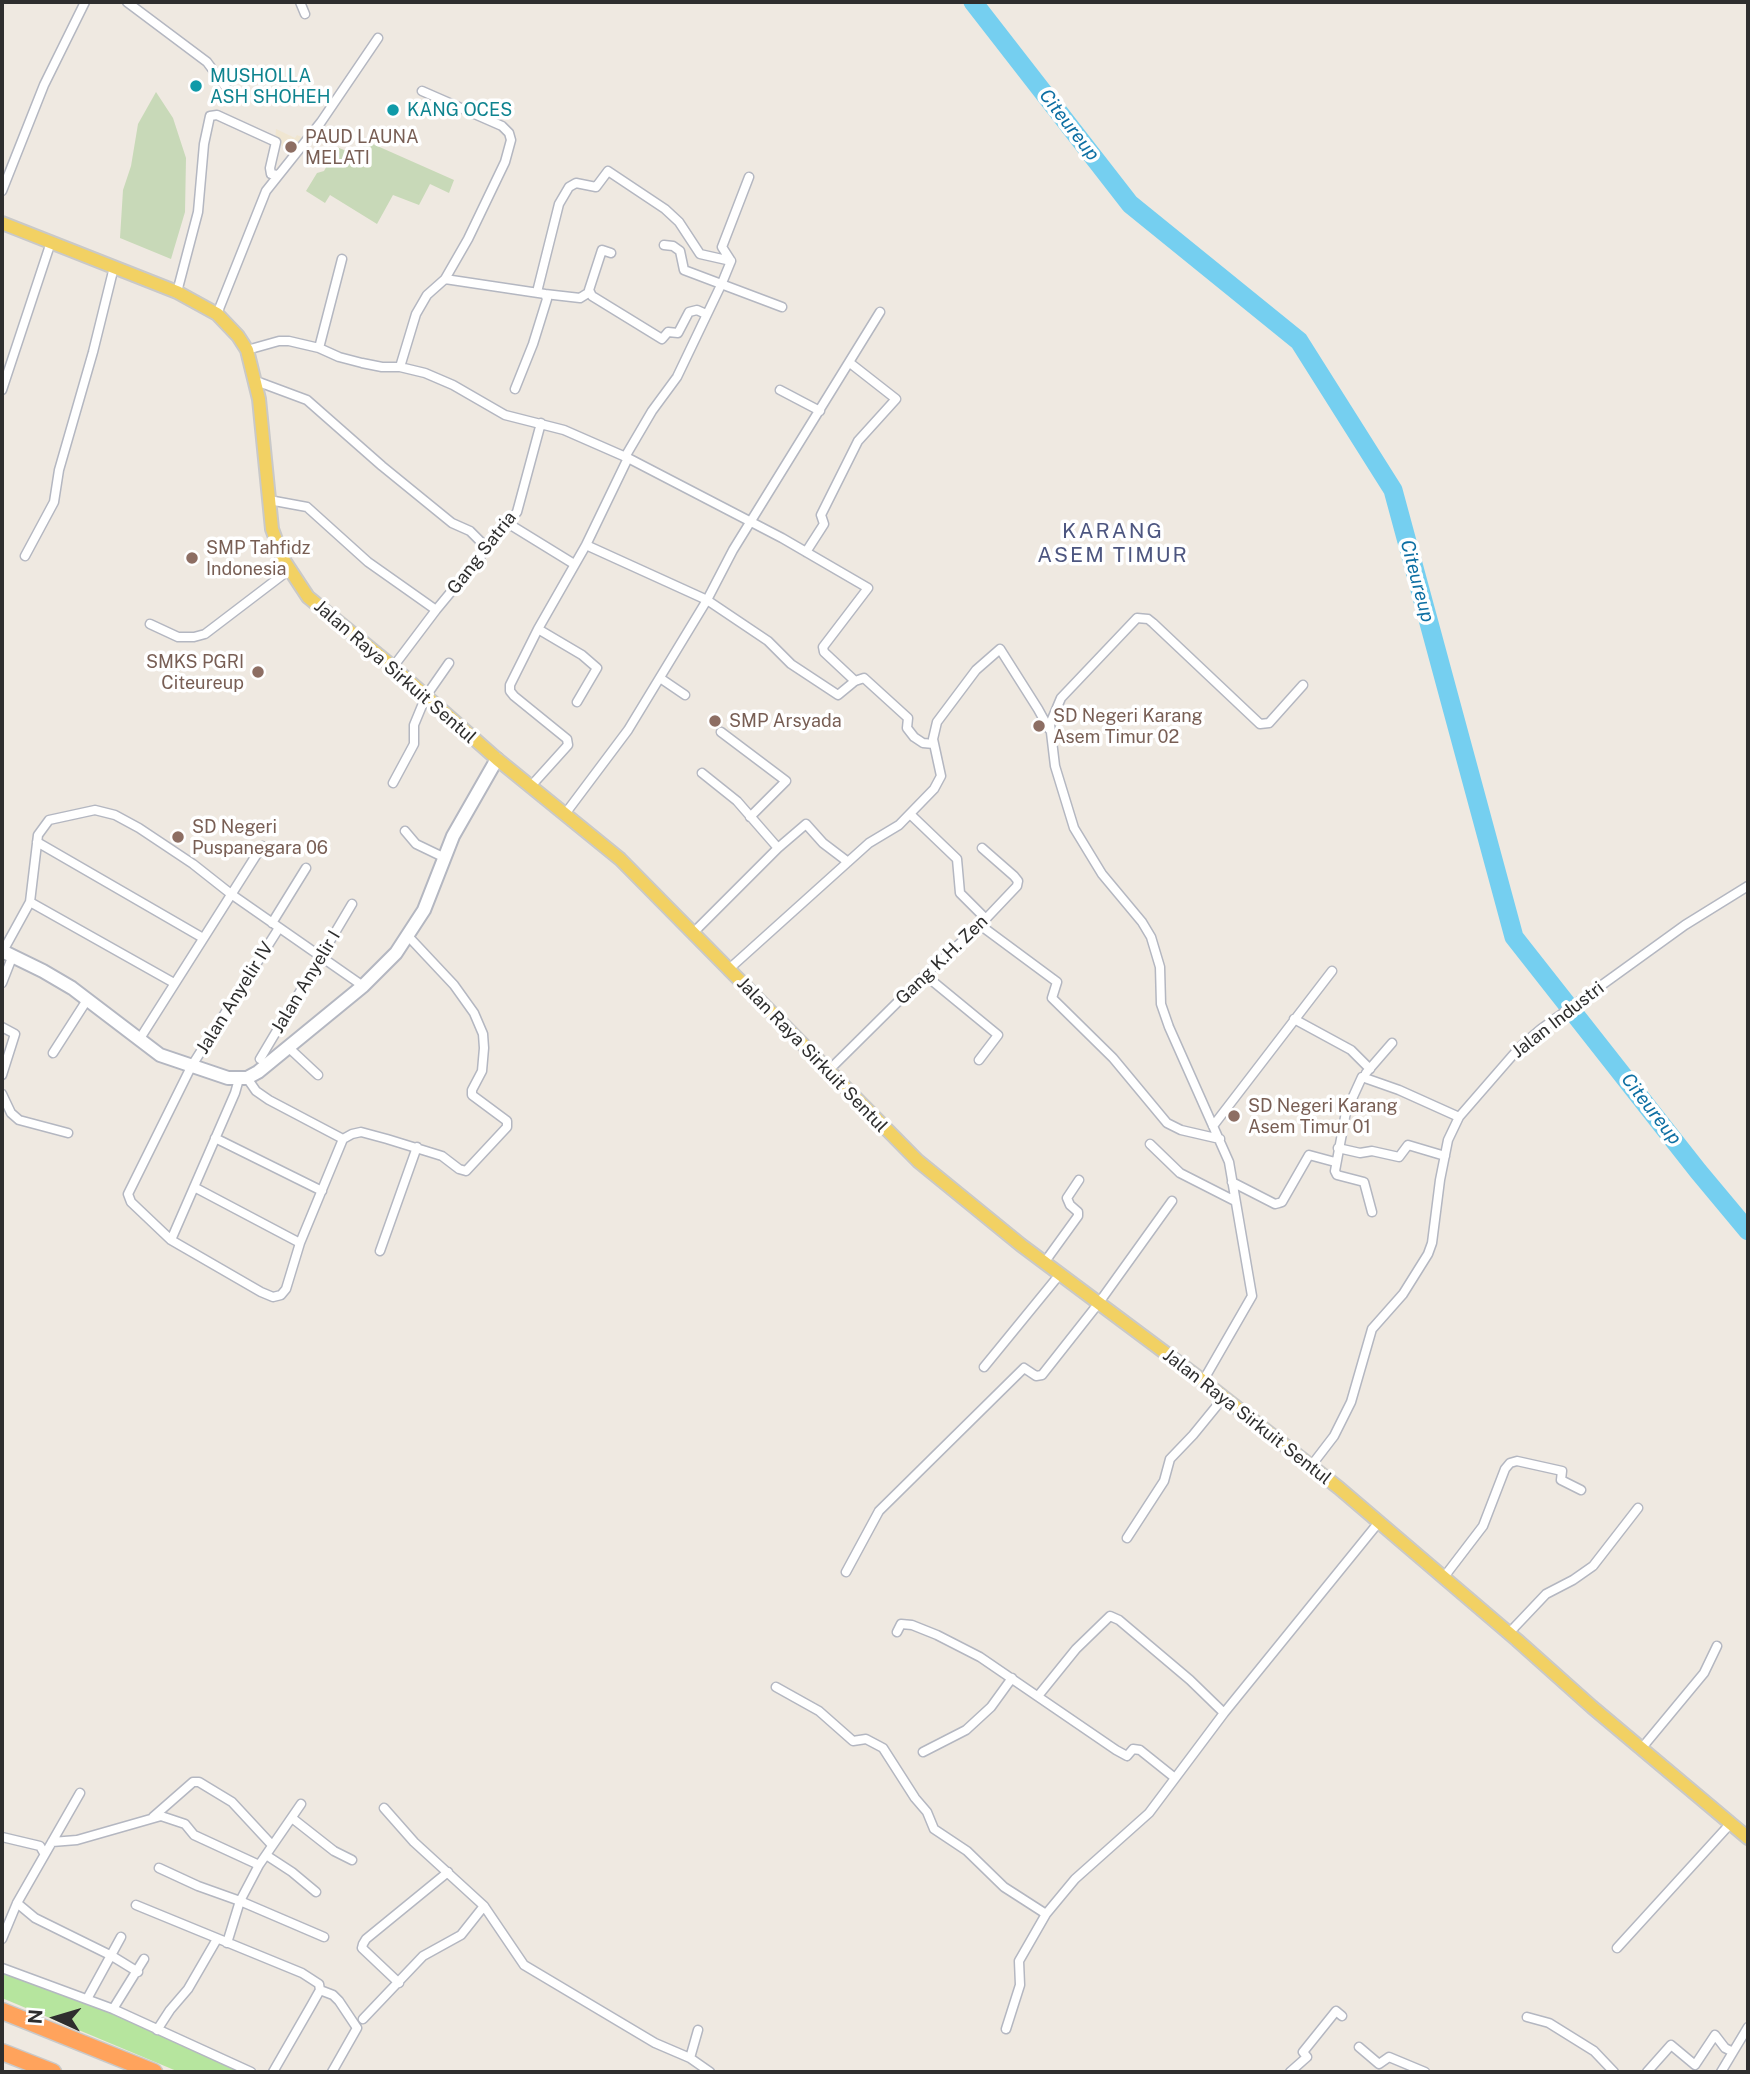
<!DOCTYPE html>
<html>
<head>
<meta charset="utf-8">
<style>
	body { margin:0 }
	#map { position:relative; width:1750px; height:2074px; overflow:hidden; background:#efe9e1; font-family:"Public Sans",sans-serif }
	canvas { display:block }
	.frame { position:absolute; inset:0; border:4px solid #2e2e2e; pointer-events:none }
	.north { position:absolute; left:21px; top:1983px; width:70px; height:70px; -webkit-text-stroke:5px #fff; paint-order:stroke; rotate:274deg; font-size:19px; font-weight:700; line-height:28px; text-align:center; color:#2e2e2e }
	.north::after { content:''; display:block; margin:auto; width:24px; height:32px; background:#2e2e2e; clip-path:polygon(50% 0,100% 100%,50% 72%,0 100%) }
</style>
</head>
<body>
<div id="map">
<canvas width="1750" height="2074"></canvas>
<div class="frame"></div>
<div class="north">N</div>
</div>
<script>
const ctx = document.querySelector('canvas').getContext('2d');
ctx.lineJoin = 'round';
function fillPath(path, color) { ctx.fillStyle = color; ctx.fill(path, 'evenodd'); }
const poly = rows => new Path2D(rows.map(r => 'M' + r).join(''));
function stroke(path, color, width, dash) { ctx.strokeStyle = color; ctx.lineWidth = width; ctx.lineCap = dash ? 'butt' : 'round'; ctx.setLineDash(dash || []); ctx.stroke(path); }
function drawText(font, color, halo, rows, align = 'center') {
  ctx.font = font + ' "Public Sans",sans-serif'; ctx.lineWidth = 7; ctx.setLineDash([]); ctx.textBaseline = 'middle'; ctx.strokeStyle = halo; ctx.fillStyle = color; for (const [text, x, y, turn = 0] of rows) {
    ctx.save(); ctx.translate(x, y); ctx.rotate((+turn || 0) * Math.PI / 180); ctx.textAlign = isNaN(turn) ? turn : align; if (halo) ctx.strokeText(text, 0, 0); ctx.fillText(text, 0, 0); ctx.restore();
  }
}
fillPath(poly([
	[276,129,295,138,297,135,304,138,293,153,275,141]
]), '#f0e6d1');
fillPath(poly([
	[2,1968,87,1999,251,2072,179,2072,2,1998]
]), '#b6e59e');
fillPath(poly([
	[156,92,173,118,186,158,185,212,171,259,120,238,123,190,131,166,138,124],
	[366,141,454,180,449,193,430,184,419,205,393,195,377,224,330,195,325,203,306,191,317,173,324,171,337,147,358,156]
]), '#c8d9b8');
stroke(poly([
	[973,2,1130,204,1299,341,1393,490,1514,937,1698,1171,1748,1231]
]), '#75cff0', 19);
const street = poly([
	[127,2,207,62,233,97],
	[300,2,305,14],
	[2,191,44,85,85,2],
	[664,245,673,246,680,251,684,270,782,307],
	[611,253,602,250,589,290,592,296,662,339,668,332,678,333,689,312,697,310,706,314],
	[445,279,545,294,547,299,533,344,515,389],
	[177,292,198,212,204,144,210,116,217,115,276,142,270,168,271,174,278,175],
	[537,292,559,204,569,187,576,183,596,187,608,171,665,209,679,222,700,254,731,261],
	[545,294,580,298,588,293],
	[217,314,266,191,321,122,378,38],
	[319,348,342,259],
	[247,350,279,341,289,341,319,348,339,357,362,363,382,367,400,367,425,373,453,385,505,415,564,430,628,458,782,538,868,588,823,647,824,652,855,681],
	[400,367,416,314,427,295,445,279,468,239,505,162,511,140,509,133,502,126,422,91],
	[256,381,307,400,382,466,452,523,470,531,487,548],
	[2,390,51,242],
	[780,390,820,411],
	[625,457,652,411,677,377,722,283,731,261,722,247,749,177],
	[269,500,307,507,368,562,436,610],
	[509,524,574,564],
	[586,545,707,600,768,641,791,664,838,695,855,681,864,678,908,718,907,728,914,737,923,743,934,744],
	[806,552,824,524,821,515,858,441,896,399,850,363],
	[25,556,54,502,59,470,93,352,114,267],
	[150,624,178,637,194,637,205,634,289,570],
	[538,629,582,655,597,668,577,702],
	[393,667,436,610,517,512,541,423],
	[660,678,685,695],
	[721,732,786,781,750,817],
	[702,773,737,801,778,848],
	[393,783,414,744,414,725,426,696,449,663],
	[531,786,568,745,567,739,514,696,510,691,510,685,538,629,586,545,628,458],
	[565,814,628,730,707,600,733,550,880,312],
	[910,814,957,859,960,893,986,919],
	[405,831,416,844,443,857],
	[37,842,203,938],
	[272,923,306,868],
	[980,925,1057,982,1052,998,1113,1058,1167,1123,1181,1130,1220,1139],
	[693,933,778,848,806,824,823,843,848,862],
	[3,951,30,902],
	[729,969,869,843,899,825,934,789,941,776,933,739,937,722,976,670,1000,649,1038,709,1049,729],
	[925,975,998,1035,979,1060],
	[2,983,13,955],
	[174,983,30,902,38,835,49,820,95,810,115,815,139,828,193,864,231,894,363,986],
	[1294,1019,1351,1050,1370,1069],
	[2,1027,15,1034,2,1075],
	[139,1040,262,846],
	[288,1047,318,1075],
	[53,1053,87,1000],
	[260,1059,352,904],
	[828,1071,925,975,980,925,1017,886,1018,881,1014,876,982,848],
	[1366,1073,1392,1043],
	[247,1078,256,1091,269,1100,343,1139,300,1243,286,1289,281,1295,273,1297,261,1292,171,1240,131,1202,128,1194,191,1067,279,928],
	[2,1094,11,1113,19,1120,68,1133],
	[1213,1126,1332,971],
	[215,1138,322,1191],
	[343,1139,352,1134,361,1132,387,1139,442,1156,459,1169,466,1171,507,1127,507,1121,472,1095,472,1090,482,1071,484,1048,483,1034,474,1013,454,985,408,936],
	[1150,1144,1180,1173,1235,1201],
	[1338,1148,1360,1153,1372,1151,1399,1157,1408,1145,1445,1156],
	[1232,1182,1275,1204,1279,1203,1282,1202,1309,1155,1335,1162],
	[194,1187,300,1243],
	[1372,1212,1364,1182,1337,1175,1335,1171,1346,1112,1362,1077,1399,1090,1459,1117],
	[171,1240,235,1093,239,1079],
	[380,1251,417,1147],
	[1044,1263,1078,1216,1078,1212,1070,1205,1067,1198,1079,1180],
	[984,1367,1060,1274],
	[1203,1381,1252,1296,1229,1162,1169,1027,1161,1004,1160,967,1151,937,1142,922,1102,874,1074,828,1055,766,1050,724,1061,698,1137,618,1148,619,1153,623,1260,724,1269,723,1303,685],
	[1311,1466,1334,1436,1351,1402,1372,1329,1403,1294,1428,1254,1432,1243,1440,1180,1448,1140,1459,1117,1519,1048,1541,1029,1685,925,1748,886],
	[1127,1538,1164,1481,1170,1459,1193,1435,1224,1397],
	[846,1572,879,1511,1024,1368,1036,1376,1042,1375,1098,1304,1172,1201],
	[1444,1577,1483,1526,1505,1469,1510,1463,1517,1461,1562,1471,1561,1480,1581,1490],
	[897,1632,901,1624,912,1625,937,1635,980,1657,1116,1750,1127,1756,1133,1749,1140,1750,1175,1778],
	[1509,1633,1546,1594,1573,1580,1593,1566,1638,1508],
	[776,1687,819,1711,853,1741,866,1739,883,1748,915,1798,927,1812,934,1829,967,1851,1004,1887,1046,1914],
	[1038,1696,1076,1649,1110,1616,1119,1620,1190,1680,1224,1713],
	[1641,1749,1704,1673,1717,1646],
	[923,1752,966,1730,991,1707,1012,1678],
	[384,1808,414,1842,484,1906,524,1965,655,2043,690,2058],
	[153,1817,193,1782,199,1782,232,1802,271,1844],
	[292,1818,334,1851,352,1860],
	[2,1837,40,1846,44,1853],
	[52,1842,77,1840,161,1816,185,1824,194,1835,259,1865],
	[266,1855,292,1872,316,1892],
	[159,1868,198,1886,240,1901,324,1937],
	[17,1903,35,1918,112,1956,138,1972],
	[136,1905,302,1973,319,1984,320,1990,311,2006,273,2072],
	[2,1939,17,1903,80,1793],
	[227,1943,240,1901,259,1865,301,1804],
	[1617,1948,1731,1823],
	[2,1968,113,2009,251,2072],
	[399,1983,362,1948,363,1944,366,1939,448,1872],
	[320,1990,333,1995,339,2001,357,2028,332,2072],
	[87,1999,121,1937],
	[113,2009,144,1959],
	[1527,2017,1549,2023,1594,2051,1614,2072],
	[363,2019,423,1956,461,1935,484,1906],
	[1006,2029,1020,1985,1019,1961,1046,1914,1075,1879,1149,1813,1224,1713,1379,1522],
	[157,2030,170,2010,188,1989,217,1939],
	[698,2030,690,2058,710,2072],
	[1359,2047,1379,2064,1389,2057,1425,2072],
	[1290,2072,1307,2057,1303,2052,1336,2011,1342,2016],
	[1647,2072,1671,2045,1695,2065,1715,2035,1725,2048,1733,2052,1748,2027],
	[1721,2072,1733,2052]
]);
const secondary = poly([
	[2,951,43,971,72,988,160,1055,228,1078,247,1078,258,1072,363,986,396,953,424,910,453,836,497,759]
]);
const primary = poly([
	[2,223,177,292,217,314,238,336,247,350,259,399,272,529,283,559,308,597,393,667,497,759,620,859,918,1161,1021,1245,1203,1381,1339,1488,1517,1640,1592,1707,1748,1838]
]);
const highway = poly([
	[2,2011,154,2072],
	[2,2052,53,2072]
]);
stroke(street, '#b4b7c1', 11);
stroke(secondary, '#b4b7c1', 16);
stroke(primary, '#c9c9c9', 16);
stroke(highway, '#c9c9c9', 19);
stroke(street, '#fff', 8);
stroke(secondary, '#fff', 12);
stroke(primary, '#f2d163', 12);
stroke(highway, '#ffa35c', 16);
for (const [x, y, r, color] of [
	[196,86,7,"#0f9aa8"],
	[393,110,7,"#0f9aa8"],
	[291,147,7,"#8d6e63"],
	[192,558,7,"#8d6e63"],
	[258,672,7,"#8d6e63"],
	[715,721,7,"#8d6e63"],
	[1039,726,7,"#8d6e63"],
	[178,837,7,"#8d6e63"],
	[1234,1116,7,"#8d6e63"]
]) { const dot = new Path2D(); dot.arc(x, y, r, 0, 2 * Math.PI); ctx.fillStyle = color; ctx.fill(dot); stroke(dot, '#fff', 2.5); }
drawText('18px', '#0d838f', '#fff', [
	["MUSHOLLA",210,76],
	["ASH SHOHEH",210,97],
	["KANG OCES",407,110]
], 'left');
drawText('18px', '#785e54', '#fff', [
	["PAUD LAUNA",305,137],
	["MELATI",305,158],
	["SMP Tahfidz",206,548],
	["Indonesia",206,569],
	["SMKS PGRI",244,662,"right"],
	["Citeureup",244,683,"right"],
	["SD Negeri Karang",1053,716],
	["Asem Timur 02",1053,737],
	["SMP Arsyada",729,721],
	["SD Negeri",192,827],
	["Puspanegara 06",192,848],
	["SD Negeri Karang",1248,1106],
	["Asem Timur 01",1248,1127]
], 'left');
drawText('18px', '#2e2e2e', '#fff', [
	["Gang Satria",482,553,-52],
	["Jalan Raya Sirkuit Sentul",395,672,41],
	["Gang K.H. Zen",942,960,-44],
	["Jalan Anyelir I",306,982,-59],
	["Jalan Anyelir IV",235,998,-58],
	["Jalan Industri",1558,1020,-38],
	["Jalan Raya Sirkuit Sentul",812,1055,46],
	["Jalan Raya Sirkuit Sentul",1247,1417,38]
]);
drawText('italic 19px', '#0d6fa3', '#fff', [
	["Citeureup",1069,125,52],
	["Citeureup",1417,581,75],
	["Citeureup",1651,1109,52]
]);
ctx.letterSpacing = '2px';
drawText('21px', '#4d5680', '#fff', [
	["KARANG",1113,532],
	["ASEM TIMUR",1113,556]
]);
ctx.letterSpacing = '0px';
</script>
</body>
</html>
